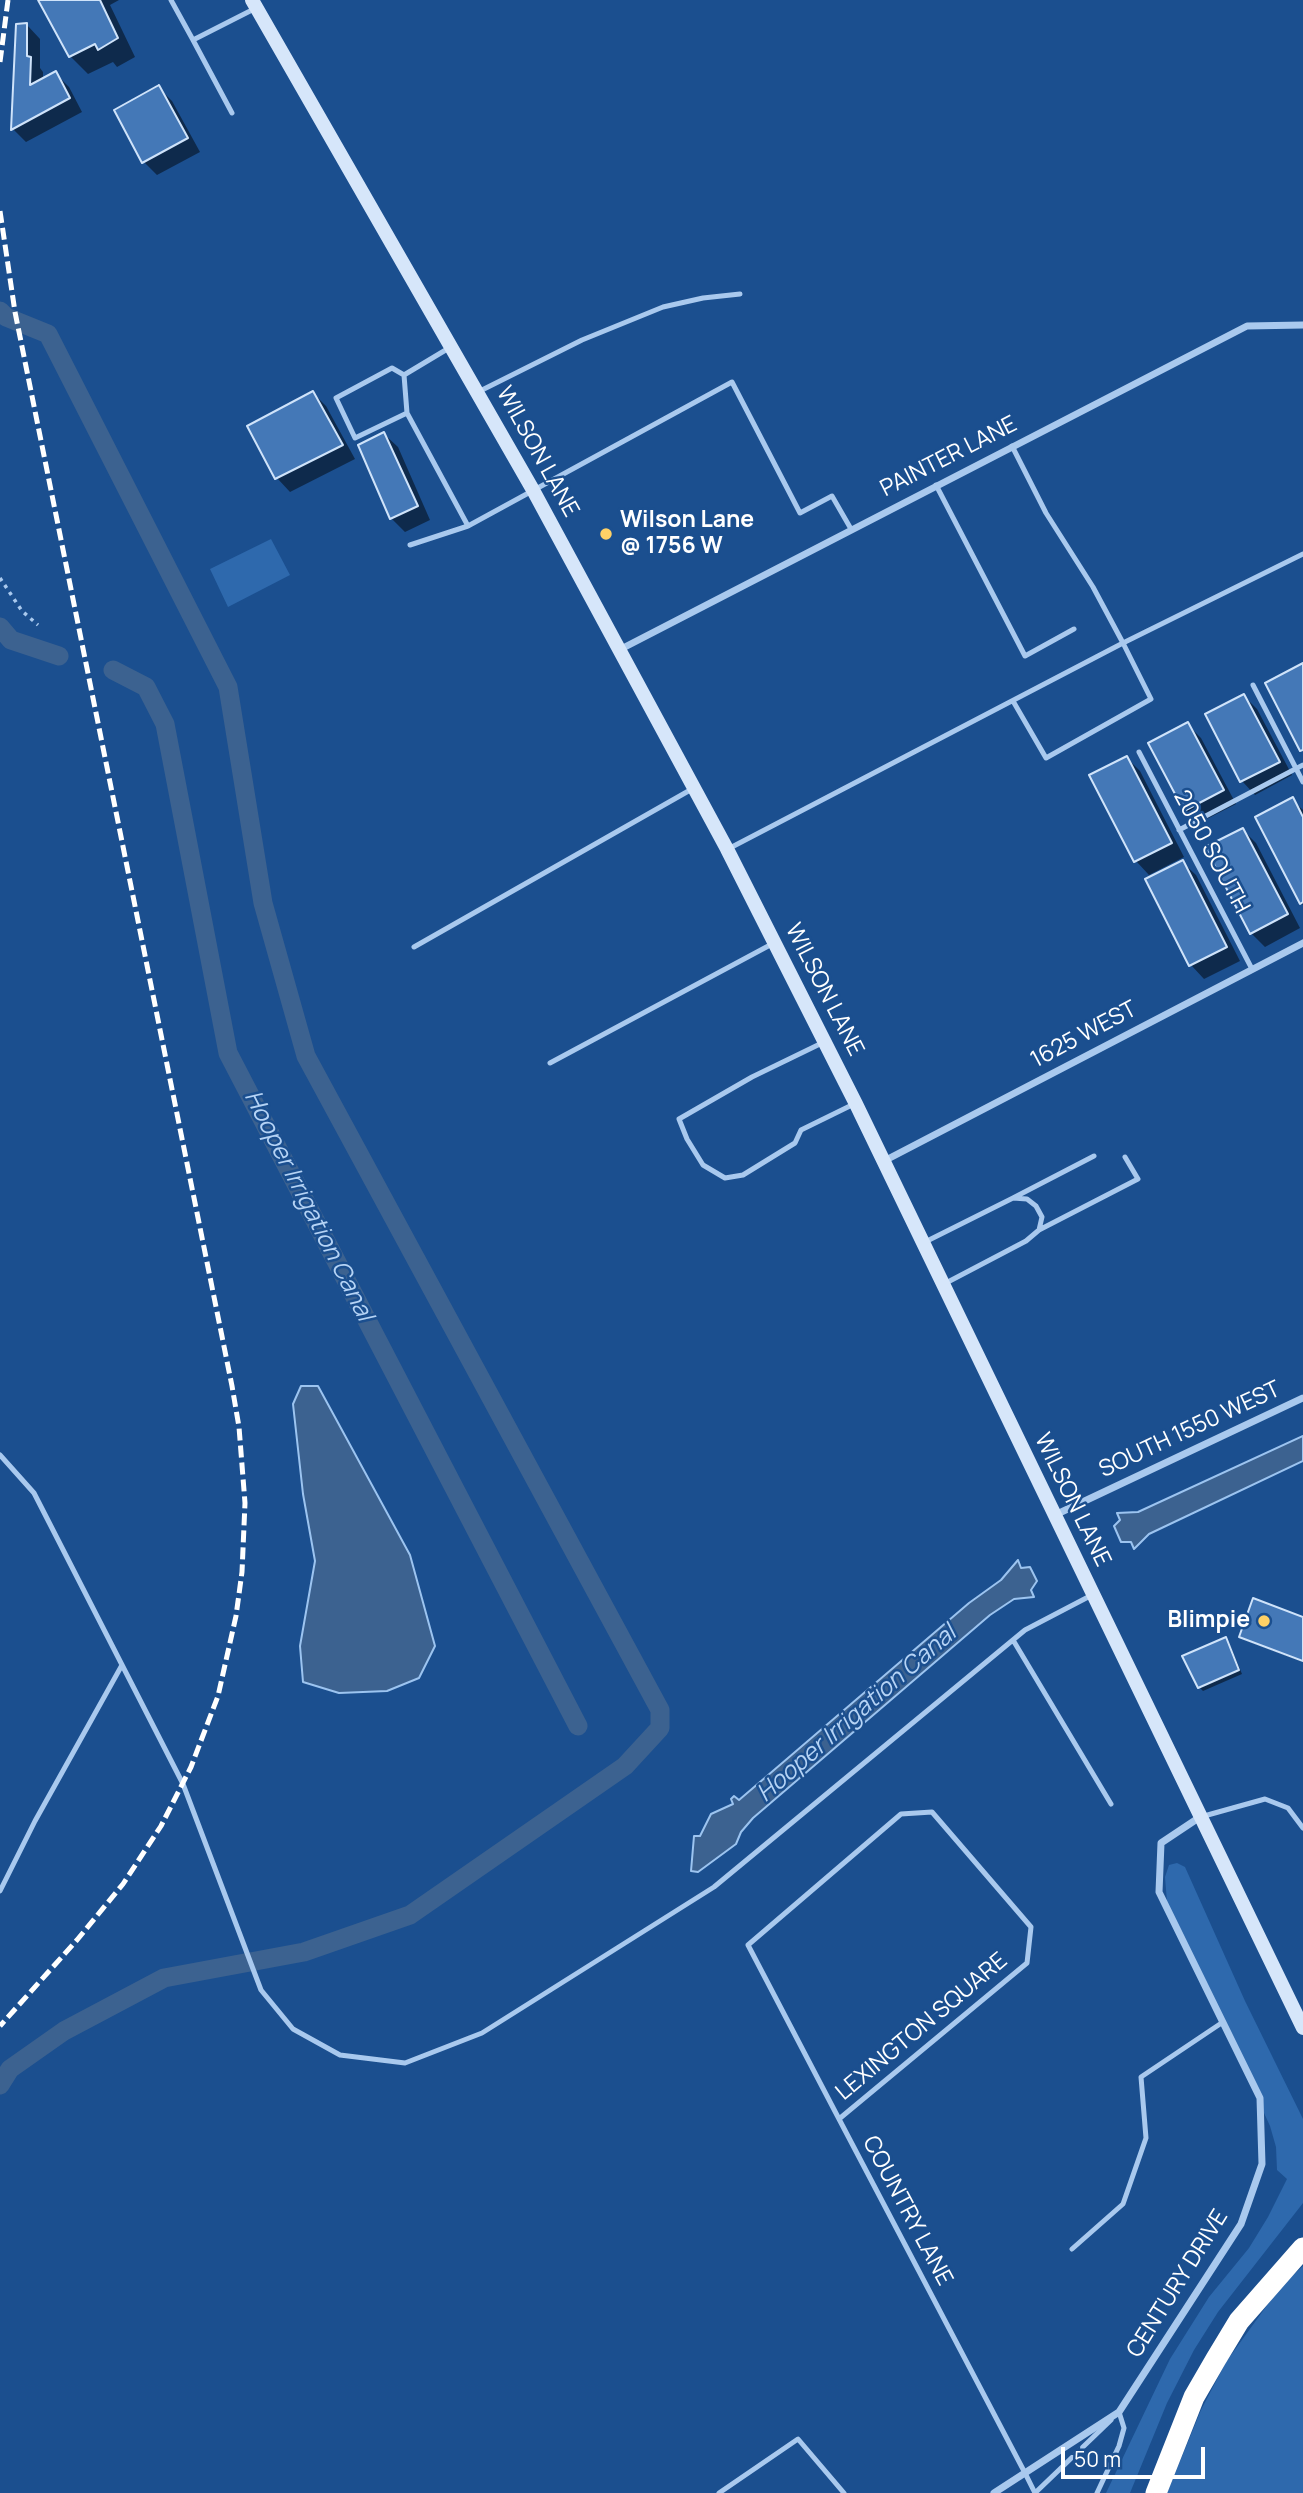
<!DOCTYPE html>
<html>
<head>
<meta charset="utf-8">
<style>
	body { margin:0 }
	#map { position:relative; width:1303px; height:2493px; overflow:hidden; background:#1b4f8f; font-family:Manrope,sans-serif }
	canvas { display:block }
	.scale { position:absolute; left:1061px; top:2447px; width:144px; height:32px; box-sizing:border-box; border:4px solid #fff; border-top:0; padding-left:9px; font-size:21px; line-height:24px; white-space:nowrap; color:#fff; -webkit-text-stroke:5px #1b4f8f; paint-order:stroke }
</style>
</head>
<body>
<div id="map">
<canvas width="1303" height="2493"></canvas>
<div class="scale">50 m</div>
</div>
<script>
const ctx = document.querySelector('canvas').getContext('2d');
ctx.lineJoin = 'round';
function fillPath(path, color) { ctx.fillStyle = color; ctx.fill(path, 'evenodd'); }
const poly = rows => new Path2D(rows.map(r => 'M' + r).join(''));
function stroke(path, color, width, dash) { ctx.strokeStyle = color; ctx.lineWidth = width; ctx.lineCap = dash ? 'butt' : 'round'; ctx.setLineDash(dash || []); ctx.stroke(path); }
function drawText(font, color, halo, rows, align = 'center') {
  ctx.font = font + ' Manrope,sans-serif'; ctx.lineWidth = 5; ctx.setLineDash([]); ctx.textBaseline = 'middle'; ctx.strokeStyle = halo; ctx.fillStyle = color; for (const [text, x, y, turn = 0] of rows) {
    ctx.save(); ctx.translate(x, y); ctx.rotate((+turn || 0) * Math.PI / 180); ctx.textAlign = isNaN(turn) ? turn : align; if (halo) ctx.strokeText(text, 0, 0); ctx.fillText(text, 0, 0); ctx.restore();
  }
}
fillPath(poly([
	[271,539,290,575,228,607,210,569],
	[1177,1863,1185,1867,1245,2001,1303,2119,1303,2203,1218,2312,1194,2350,1167,2403,1130,2493,1106,2493,1170,2359,1209,2297,1249,2248,1268,2217,1287,2179,1277,2170,1276,2147,1270,2126,1167,1902,1165,1877,1169,1865],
	[1303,2266,1303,2493,1167,2493,1201,2410,1226,2362,1281,2286]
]), '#2e69ad');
const water = poly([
	[301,1386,318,1386,410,1555,435,1646,419,1678,387,1691,339,1693,303,1682,300,1646,315,1561,303,1494,293,1404,301,1386],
	[1303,1436,1303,1461,1149,1534,1134,1549,1131,1542,1121,1542,1114,1526,1120,1520,1117,1513,1138,1512,1303,1436],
	[1018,1560,1021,1568,1030,1567,1037,1581,1031,1590,1034,1597,1014,1599,990,1615,753,1818,741,1832,736,1844,698,1872,691,1871,694,1836,700,1836,711,1814,733,1804,731,1799,734,1796,739,1800,969,1603,1001,1580,1018,1560]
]);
fillPath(water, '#3c6290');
stroke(water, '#9cc4f0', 2);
fillPath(poly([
	[40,0,119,0,110,5,135,57,117,67,113,62,88,74,70,56],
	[18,25,27,25,40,39,40,68,43,72,43,80,55,73,69,87,82,112,26,142,13,129],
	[159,88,172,101,200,152,157,175,144,162],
	[313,393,326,406,355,459,290,492,277,478,249,426],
	[384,434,398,447,430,520,405,532,391,518],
	[1244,696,1257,709,1292,775,1255,795,1242,781,1207,715],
	[1187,724,1201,738,1236,804,1199,823,1186,810],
	[1127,758,1140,771,1184,857,1149,875,1136,861,1092,776],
	[1292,800,1303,810,1303,905,1301,903],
	[1243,830,1256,843,1300,928,1265,947,1251,933],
	[1182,862,1196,875,1240,961,1204,979,1191,965,1147,880],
	[1303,1619,1303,1662,1245,1640,1241,1637],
	[1225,1639,1229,1643,1242,1674,1203,1691,1199,1687]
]), '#0007');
stroke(poly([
	[0,311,6,317,48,334,228,687,263,903,306,1056,660,1710,660,1728,625,1766,410,1915,304,1952,164,1978,64,2031,10,2069,0,2085],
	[0,627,11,640,59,656],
	[113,670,146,687,165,724,228,1053,578,1726]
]), '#3c6290', 19);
const building = poly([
	[38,0,100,0,118,38,98,50,95,44,69,57,38,0],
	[27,23,27,56,31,57,30,85,56,71,70,98,11,130,16,24,27,23],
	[159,85,188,138,142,163,114,110,159,85],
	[313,391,343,445,275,479,247,426,313,391],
	[384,432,418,506,390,519,358,445,384,432],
	[1303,663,1303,750,1300,751,1265,683,1303,663],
	[1244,694,1280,762,1240,782,1205,714,1244,694],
	[1188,722,1224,790,1184,811,1148,743,1188,722],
	[1127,756,1172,843,1134,862,1089,775,1127,756],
	[1293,797,1303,817,1303,902,1300,904,1255,817,1293,797],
	[1243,828,1288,914,1250,934,1205,847,1243,828],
	[1183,860,1227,947,1189,966,1145,879,1183,860],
	[1253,1598,1303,1617,1303,1661,1239,1637,1253,1598],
	[1226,1637,1239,1670,1198,1688,1182,1656,1226,1637]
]);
fillPath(building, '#4478b7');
stroke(building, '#cfe3fa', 2);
stroke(poly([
	[0,578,22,611,38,625]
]), '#a9c9ee', 3.5, [3.5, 5]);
stroke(poly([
	[171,0,193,40,256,8],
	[193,40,232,113],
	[404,375,407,413,355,438,336,398,392,368,404,375,449,348],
	[480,391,582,340,663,307,703,298,740,294],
	[407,413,468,526,732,382,800,513,832,496,851,529],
	[936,485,1025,656,1074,629],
	[410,545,468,526],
	[1253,685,1303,782],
	[1013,701,1046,758,1151,699,1123,643,1303,554],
	[1139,752,1252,969],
	[1179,830,1303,765],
	[728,849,1123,643,1093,587,1046,513,1012,446],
	[414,947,692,789],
	[822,1043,752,1077,679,1119,687,1139,703,1165,725,1178,743,1175,795,1143,801,1130,854,1104],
	[550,1063,772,944],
	[1013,1198,1094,1156],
	[1039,1230,1138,1179,1125,1157],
	[925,1242,1013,1198,1027,1199,1036,1206,1042,1217,1039,1230,1026,1241,944,1284],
	[0,1455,34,1493,183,1784,261,1990,293,2029,340,2055,405,2063,482,2033,714,1887,1025,1630,1092,1595],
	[1013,1640,1111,1804],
	[1204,1816,1265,1799,1288,1808,1303,1828],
	[0,1891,35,1821,122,1665],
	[839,2119,1027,1963,1031,1927,932,1812,901,1814,748,1945,839,2119,1025,2473,1035,2493],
	[1072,2249,1123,2204,1146,2138,1141,2077,1223,2022],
	[719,2493,798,2439,844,2493],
	[1035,2493,1111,2420],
	[1097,2493,1119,2446,1124,2428,1119,2412,1118,2413]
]), '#a9c9ee', 5);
stroke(poly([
	[621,649,1247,326,1303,325],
	[884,1161,1303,943],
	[1055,1515,1303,1398],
	[994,2493,1119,2412,1241,2224,1262,2164,1260,2098,1159,1892,1161,1843,1200,1817]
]), '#a9c9ee', 7);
stroke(poly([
	[252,0,533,490,727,849,856,1104,1303,2028]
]), '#d6e6fa', 14);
stroke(poly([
	[1156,2493,1194,2397,1216,2359,1239,2321,1303,2248]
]), '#fff', 21);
stroke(poly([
	[0,62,8,0],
	[0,211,15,312,232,1386,239,1427,245,1503,242,1572,236,1616,218,1696,191,1767,161,1826,123,1884,77,1940,0,2026]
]), '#fff', 5, [12, 5]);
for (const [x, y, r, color] of [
	[606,534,7,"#ffd166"],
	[1264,1621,7,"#ffd166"]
]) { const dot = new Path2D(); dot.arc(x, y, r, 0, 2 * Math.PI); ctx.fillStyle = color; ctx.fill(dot); stroke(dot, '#1b4f8f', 2.5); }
drawText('23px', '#fff', '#1b4f8f', [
	["WILSON LANE",537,452,61],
	["PAINTER LANE",949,457,-27],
	["2050 SOUTH",1211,852,62],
	["WILSON LANE",824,990,63],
	["1625 WEST",1084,1035,-28],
	["SOUTH 1550 WEST",1190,1430,-25],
	["WILSON LANE",1072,1500,64],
	["LEXINGTON SQUARE",922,2027,-40],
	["COUNTRY LANE",907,2211,62],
	["CENTURY DRIVE",1178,2284,-58]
]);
drawText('bold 23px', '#fff', '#1b4f8f', [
	["Wilson Lane",620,521],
	["@ 1756 W",620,547],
	["Blimpie",1250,1621,"right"]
], 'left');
drawText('italic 24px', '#b5d3f5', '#1b4f8f', [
	["Hooper Irrigation Canal",308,1206,63],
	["Hooper Irrigation Canal",857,1714,-41]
]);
</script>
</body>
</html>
